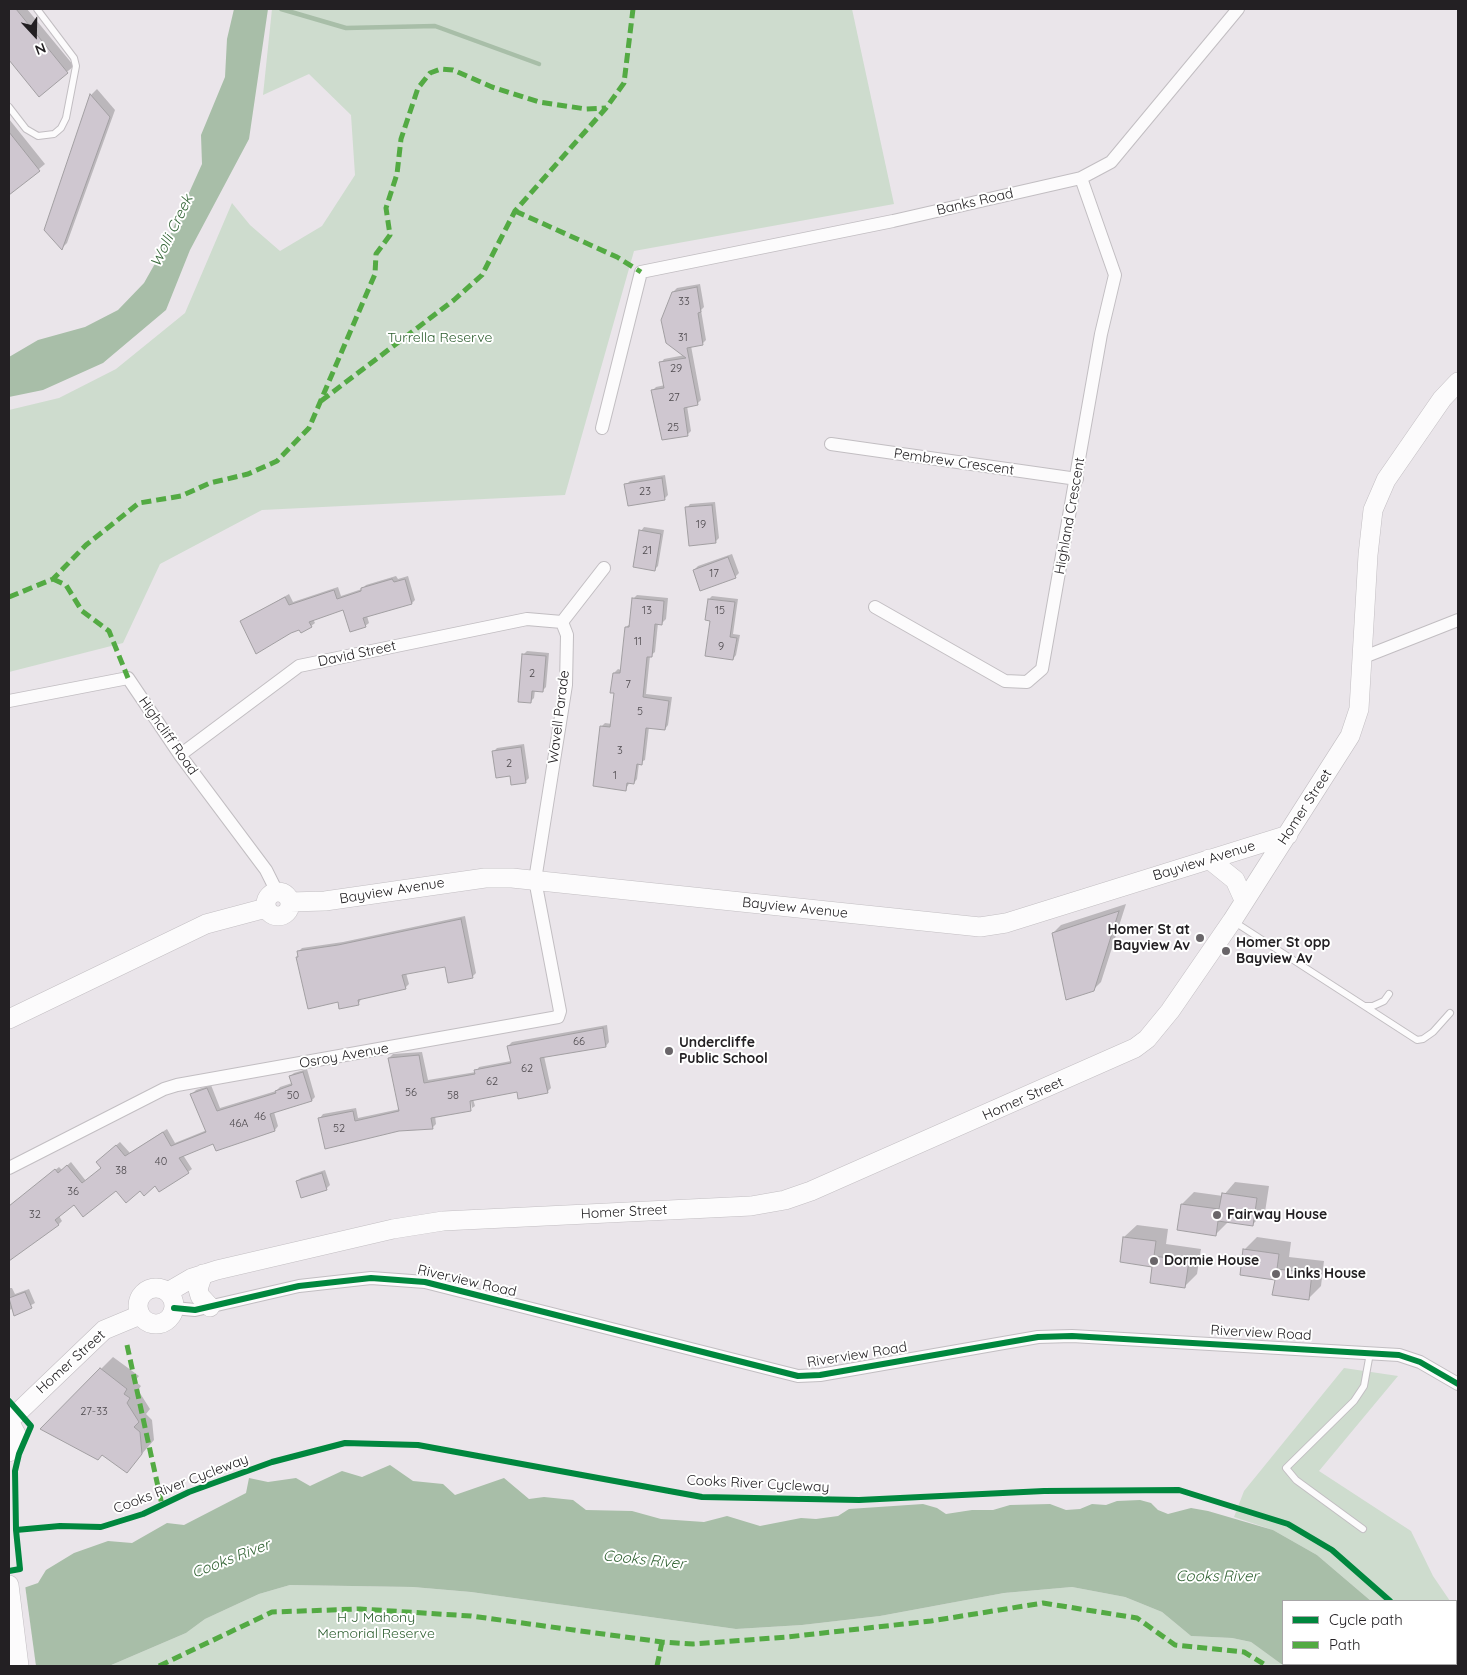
<!DOCTYPE html>
<html>
<head>
<meta charset="utf-8">
<style>
	body { margin:0 }
	#map { position:relative; width:1467px; height:1675px; overflow:hidden; background:#eae5ea; font-family:Quicksand,sans-serif }
	canvas { display:block }
	.frame { position:absolute; inset:0; border:10px solid #232023; pointer-events:none }
	.legend { position:absolute; left:1282px; top:1600px; width:175px; height:65px; box-sizing:border-box; background:#fff; border:1px solid #a7a6a7; margin:0; padding:6px 9px; list-style:none; font-size:15px; color:#232023 }
	.legend li { display:flex; align-items:center; gap:10px; height:25px }
	.legend b { width:25px; border:1px solid #a7a6a7 }
	.north { position:absolute; left:10px; top:10px; width:50px; height:50px; -webkit-text-stroke:4px #fff; paint-order:stroke; rotate:159deg; font-size:14px; font-weight:700; line-height:20px; text-align:center; color:#232023 }
	.north::after { content:''; display:block; margin:auto; width:18px; height:22px; background:#232023; clip-path:polygon(50% 0,100% 100%,50% 72%,0 100%) }
</style>
</head>
<body>
<div id="map">
<canvas width="1467" height="1675"></canvas>
<div class="frame"></div>
<ul class="legend">
<li><b style="height:6px;background:#00873e"></b>Cycle path</li>
<li><b style="height:6px;background:#53aa43"></b>Path</li>
</ul>
<div class="north">N</div>
</div>
<script>
const ctx = document.querySelector('canvas').getContext('2d');
ctx.lineJoin = 'round';
function fillPath(path, color) { ctx.fillStyle = color; ctx.fill(path, 'evenodd'); }
const poly = rows => new Path2D(rows.map(r => 'M' + r).join(''));
function stroke(path, color, width, dash) { ctx.strokeStyle = color; ctx.lineWidth = width; ctx.lineCap = dash ? 'butt' : 'round'; ctx.setLineDash(dash || []); ctx.stroke(path); }
function drawText(font, color, halo, rows, align = 'center') {
  ctx.font = font + ' Quicksand,sans-serif'; ctx.lineWidth = 4; ctx.setLineDash([]); ctx.textBaseline = 'middle'; ctx.strokeStyle = halo; ctx.fillStyle = color; for (const [text, x, y, turn = 0] of rows) {
    ctx.save(); ctx.translate(x, y); ctx.rotate((+turn || 0) * Math.PI / 180); ctx.textAlign = isNaN(turn) ? turn : align; if (halo) ctx.strokeText(text, 0, 0); ctx.fillText(text, 0, 0); ctx.restore();
  }
}
fillPath(poly([
	[272,9,852,9,894,204,634,251,565,495,262,510,160,564,123,643,9,672,9,410,59,398,116,369,185,313,232,203,250,225,280,251,322,226,355,175,351,115,309,74,263,95],
	[1344,1368,1398,1376,1319,1471,1411,1531,1433,1576,1450,1601,1371,1601,1317,1555,1273,1530,1234,1517,1244,1491],
	[290,1585,413,1587,471,1592,736,1629,802,1625,880,1616,1004,1593,1072,1587,1125,1597,1162,1612,1191,1636,1232,1638,1251,1642,1284,1666,109,1666,186,1633,205,1619,259,1594]
]), '#cedcce');
fillPath(poly([
	[234,9,268,9,249,139,190,250,166,310,103,363,43,390,9,397,9,357,38,340,85,327,118,310,144,283,166,244,202,164,201,135,225,77,227,39],
	[390,1465,413,1481,443,1484,455,1495,504,1478,529,1499,544,1497,573,1500,586,1510,632,1511,661,1519,704,1522,727,1516,760,1526,801,1518,816,1519,838,1516,849,1509,923,1504,937,1508,946,1514,972,1510,993,1510,1010,1505,1050,1504,1066,1510,1080,1509,1092,1504,1106,1505,1117,1501,1140,1500,1151,1503,1158,1510,1168,1514,1191,1508,1208,1511,1273,1530,1317,1555,1371,1601,1283,1601,1283,1664,1419,1664,1421,1666,1284,1666,1251,1642,1232,1638,1191,1636,1162,1612,1125,1597,1072,1587,1004,1593,880,1616,802,1625,736,1629,471,1592,413,1587,290,1585,259,1594,205,1619,186,1633,109,1666,9,1666,9,1593,38,1583,46,1570,74,1553,108,1541,132,1543,167,1523,184,1525,246,1493,249,1478,268,1482,296,1478,310,1486,342,1471,362,1477]
]), '#a8bea8');
fillPath(poly([
	[25,1585,36,1666,9,1666,9,1590]
]), '#eae5ea');
fillPath(poly([
	[9,9,27,9,74,66,39,95,9,58],
	[97,89,115,110,67,243,62,248,46,230,91,95],
	[9,119,45,164,9,194],
	[700,284,704,307,701,310,706,340,702,344,691,346,701,400,697,404,687,406,691,431,688,434,652,391,656,387,665,385,661,363,664,359,685,355,673,292,677,288],
	[665,475,668,495,665,498,626,485,630,481],
	[715,502,719,538,715,542,687,508,690,504],
	[644,527,664,530,658,566,654,570,641,531],
	[732,554,739,573,735,577,694,570,698,566],
	[396,576,398,579,408,576,415,600,412,603,367,616,369,623,365,626,344,609,313,619,315,623,311,626,299,628,241,622,289,594,293,602,338,587,341,596,362,589,366,585],
	[637,595,668,598,666,619,662,623,658,623,655,652,650,656,646,694,672,697,668,725,665,729,649,727,645,760,639,763,637,779,634,783,630,782,625,790,601,727,605,723,612,724,616,692,614,673,618,669,621,670,626,627,630,624,633,599],
	[712,596,738,599,733,634,740,635,736,655,733,659,712,620,709,599],
	[527,651,549,653,546,687,543,690,535,690,534,698,530,702,523,655],
	[524,744,529,778,525,782,511,775,494,751,497,748],
	[1126,904,1101,982,1093,990,1053,933,1061,925],
	[465,916,476,973,472,977,446,965,406,973,409,984,405,988,362,997,359,1003,340,1008,339,1000,299,956,298,952,302,948,343,942],
	[607,1025,609,1042,606,1046,544,1056,551,1088,547,1092,518,1090,473,1099,475,1106,472,1108,470,1094,471,1110,435,1116,436,1124,433,1127,320,1118,323,1114,356,1108,358,1118,400,1109,389,1058,393,1054,422,1052,428,1080,476,1072,479,1067,511,1061,508,1046,512,1042],
	[307,1069,315,1097,312,1100,274,1112,278,1126,275,1130,216,1149,214,1143,183,1155,192,1169,188,1172,155,1184,140,1189,116,1190,74,1204,59,1216,62,1221,59,1224,9,1258,9,1207,59,1167,62,1170,71,1162,86,1181,102,1167,101,1158,120,1142,130,1153,167,1129,175,1143,207,1130,192,1094,196,1090,211,1085,220,1108,276,1091,280,1087,292,1083,290,1076,294,1073],
	[325,1170,330,1185,326,1189,297,1181,301,1178],
	[1235,1182,1269,1186,1265,1212,1253,1224,1228,1222,1216,1234,1182,1204,1194,1192,1223,1196],
	[1137,1225,1168,1229,1166,1244,1201,1249,1197,1274,1185,1286,1153,1266,1124,1237],
	[1257,1237,1291,1242,1289,1257,1324,1261,1321,1286,1308,1299,1276,1279,1244,1250],
	[9,1288,12,1288,15,1294,29,1289,35,1303,14,1314,12,1309,9,1310],
	[113,1357,139,1376,135,1381,141,1386,138,1390,150,1409,146,1414,152,1420,154,1440,127,1471,103,1454,42,1428]
]), '#0003');
stroke(poly([
	[281,9,346,28,435,26,539,64]
]), '#a8bea8', 4.5);
const building = poly([
	[9,9,16,9,68,73,39,97,9,60,9,9],
	[90,94,110,117,62,250,44,230,90,94],
	[9,132,40,171,9,195,9,132],
	[697,287,701,312,698,313,703,345,687,348,698,405,684,408,688,436,662,440,651,390,664,388,659,362,686,358,666,343,661,320,672,292,697,287],
	[662,478,665,500,628,506,624,484,662,478],
	[712,505,716,543,689,546,685,507,712,505],
	[639,530,661,534,655,571,633,567,639,530],
	[728,557,736,578,700,591,693,570,728,557],
	[392,579,394,582,405,579,412,604,363,618,366,627,350,632,343,610,309,622,312,627,301,633,299,630,291,633,256,654,240,621,285,597,289,605,334,590,337,599,361,591,361,588,392,579],
	[632,598,664,601,662,625,655,624,652,657,647,657,643,697,669,701,665,730,646,728,642,765,637,764,634,784,627,783,626,791,593,786,600,726,610,727,614,693,610,693,613,673,620,673,625,627,629,627,632,598],
	[708,599,735,602,730,637,737,638,733,660,705,656,710,621,705,620,708,599],
	[522,654,546,656,543,692,532,691,531,703,518,702,522,654],
	[521,747,526,783,511,785,510,776,496,778,492,751,521,747],
	[1119,911,1094,991,1066,1000,1052,933,1119,911],
	[461,919,473,978,448,983,445,967,402,975,406,989,358,1000,359,1005,339,1009,338,1002,308,1009,296,957,298,957,297,951,338,945,461,919],
	[603,1028,606,1047,540,1058,548,1093,518,1099,517,1092,470,1101,471,1111,431,1118,433,1129,399,1131,325,1149,318,1118,353,1111,355,1121,399,1111,388,1058,419,1055,424,1083,475,1074,474,1070,511,1063,507,1046,603,1028],
	[303,1072,312,1101,270,1114,275,1131,216,1151,213,1144,179,1158,189,1173,159,1192,155,1186,144,1196,140,1191,126,1203,116,1191,83,1217,74,1205,55,1220,59,1225,9,1261,9,1206,55,1169,58,1173,67,1165,82,1183,101,1168,96,1162,116,1145,125,1156,163,1132,171,1146,206,1132,190,1094,207,1088,217,1111,276,1093,275,1091,292,1085,289,1076,303,1072],
	[322,1173,327,1190,301,1198,296,1181,322,1173],
	[1222,1193,1257,1198,1253,1226,1218,1221,1216,1236,1177,1230,1181,1204,1219,1209,1222,1193],
	[1123,1237,1156,1241,1154,1256,1189,1261,1185,1288,1150,1283,1152,1267,1120,1262,1123,1237],
	[1243,1249,1279,1254,1277,1269,1312,1273,1309,1300,1272,1295,1275,1280,1240,1275,1243,1249],
	[25,1292,32,1308,14,1316,9,1298,25,1292],
	[100,1368,127,1389,124,1394,130,1398,127,1403,139,1422,134,1427,140,1432,142,1454,127,1473,102,1455,98,1460,40,1429,100,1368]
]);
fillPath(building, '#cfc7d0');
stroke(building, '#a29fa2', 1);
const service = poly([
	[9,107,26,129,38,136,54,134,61,128,66,118,76,66,74,58,37,9],
	[1233,921,1417,1040,1423,1039,1433,1032,1450,1013],
	[1366,1006,1373,1006,1384,1001,1389,994],
	[1363,1529,1296,1480,1286,1468,1354,1401,1364,1386,1370,1353]
]);
const minor = poly([
	[602,428,641,272,893,221,1081,178,1111,162,1238,9],
	[831,444,1077,479],
	[875,607,1005,681,1027,682,1042,669,1101,334,1115,275,1081,178],
	[1364,657,1458,620],
	[9,701,128,678,180,755,266,870,277,892],
	[180,755,299,666,527,619,562,622],
	[9,1168,164,1089,177,1085,558,1017,560,1011,535,880,566,685,567,635,562,622,604,568],
	[174,1308,195,1310,299,1286,371,1278,425,1282,798,1376,820,1375,1038,1337,1072,1336,1399,1355,1420,1362,1458,1384]
]);
const secondary = poly([
	[1209,859,1235,880,1244,900],
	'266 904a12 12 0 1 1 24 0a12 12 0 1 1-24 0Z',
	[290,902,325,901,485,878,512,878,980,927,1006,923,1288,835],
	[9,1019,206,924,266,908],
	[203,1274,198,1289,200,1296,210,1307],
	'138 1306a18 18 0 1 1 36 0a18 18 0 1 1-36 0Z',
	[168,1292,192,1278,217,1270,393,1229,443,1221,751,1206,785,1200,811,1191,1135,1048,1147,1039,1170,1011,1232,921,1350,736,1359,709,1368,555,1373,510,1386,480,1442,399,1458,382],
	[9,1421,104,1330,140,1315],
	[9,1421,17,1436,16,1442,9,1452],
	[9,1585,19,1666]
]);
stroke(service, '#c2bec2', 8);
stroke(minor, '#c2bec2', 14);
stroke(secondary, '#c2bec2', 20);
stroke(service, '#fcfbfc', 6);
stroke(minor, '#fcfbfc', 12);
stroke(secondary, '#fcfbfc', 19);
stroke(poly([
	[515,211,617,257,641,272],
	[321,401,454,300,482,275,515,211,606,108,624,83,633,9],
	[53,579,66,585,82,611,109,631,128,678],
	[9,597,53,579,86,545,139,503,181,496,210,483,248,474,277,461,309,428,375,274,376,254,390,235,386,208,397,174,401,139,418,88,430,73,441,69,453,70,492,87,539,102,586,109,606,108],
	[127,1345,162,1505],
	[159,1666,272,1612,360,1609,471,1616,662,1642,693,1644,787,1637,931,1621,1043,1603,1137,1618,1175,1645,1244,1652,1267,1666],
	[657,1666,662,1642]
]), '#53aa43', 5, [10, 5]);
stroke(poly([
	[174,1308,195,1310,299,1286,371,1278,425,1282,798,1376,820,1375,1038,1337,1072,1336,1399,1355,1420,1362,1458,1384],
	[9,1401,31,1426,19,1454,15,1471,16,1530],
	[9,1571,20,1569,16,1530,60,1526,101,1527,143,1514,189,1492,272,1462,345,1443,418,1445,702,1497,859,1500,1044,1491,1179,1490,1288,1524,1332,1550,1390,1601]
]), '#00873e', 6);
for (const [x, y, r, color] of [
	[1200,938,5,"#696569"],
	[1226,951,5,"#696569"],
	[669,1051,5,"#696569"],
	[1217,1215,5,"#696569"],
	[1154,1261,5,"#696569"],
	[1276,1274,5,"#696569"]
]) { const dot = new Path2D(); dot.arc(x, y, r, 0, 2 * Math.PI); ctx.fillStyle = color; ctx.fill(dot); stroke(dot, '#fff', 2); }
drawText('11px', '#4e4a4e', null, [
	["33",684,302],
	["31",683,338],
	["29",676,369],
	["27",674,398],
	["25",673,428],
	["23",645,492],
	["19",701,525],
	["21",647,551],
	["17",714,574],
	["13",647,611],
	["15",720,611],
	["11",638,642],
	["9",721,647],
	["2",532,674],
	["7",628,685],
	["5",640,712],
	["3",620,751],
	["2",509,764],
	["1",615,776],
	["66",579,1042],
	["62",527,1069],
	["62",492,1082],
	["56",411,1093],
	["50",293,1096],
	["58",453,1096],
	["46",260,1117],
	["46A",239,1124],
	["52",339,1129],
	["40",161,1162],
	["38",121,1171],
	["36",73,1192],
	["32",35,1215],
	["27-33",94,1412]
]);
drawText('14px', '#232023', '#fff', [
	["Banks Road",975,202,-13],
	["Pembrew Crescent",954,462,8],
	["Highland Crescent",1070,516,-80],
	["David Street",357,654,-12],
	["Wavell Parade",559,717,-83],
	["Highcliff Road",168,736,55],
	["Homer Street",1305,807,-57],
	["Bayview Avenue",1204,861,-17],
	["Bayview Avenue",392,891,-9],
	["Bayview Avenue",795,908,6],
	["Osroy Avenue",344,1056,-10],
	["Homer Street",1023,1099,-24],
	["Homer Street",624,1212,-3],
	["Riverview Road",467,1281,13],
	["Riverview Road",1261,1333,3],
	["Riverview Road",857,1355,-9],
	["Homer Street",71,1362,-42],
	["Cooks River Cycleway",181,1484,-21],
	["Cooks River Cycleway",758,1484,3]
]);
drawText('14px', '#2c5d2e', '#fff', [
	["Turrella Reserve",440,338],
	["H J Mahony",376,1618],
	["Memorial Reserve",376,1634]
]);
drawText('bold 14px', '#232023', '#fff', [
	["Homer St at",1190,930,"right"],
	["Bayview Av",1190,946,"right"],
	["Homer St opp",1236,943],
	["Bayview Av",1236,959],
	["Undercliffe",679,1043],
	["Public School",679,1059],
	["Fairway House",1227,1215],
	["Dormie House",1164,1261],
	["Links House",1286,1274]
], 'left');
drawText('italic 15px', '#346536', '#fff', [
	["Wolli Creek",172,231,-64],
	["Cooks River",231,1559,-21],
	["Cooks River",644,1560,6],
	["Cooks River",1217,1576]
]);
</script>
</body>
</html>
